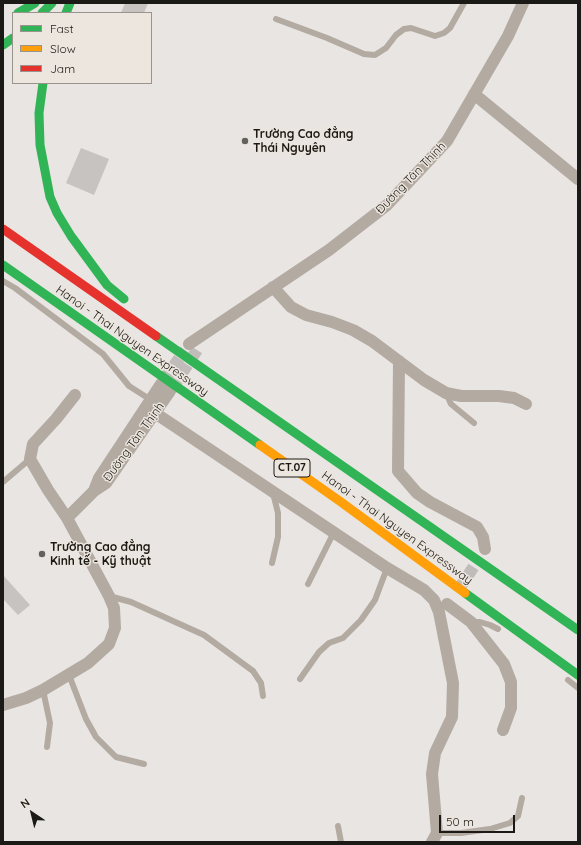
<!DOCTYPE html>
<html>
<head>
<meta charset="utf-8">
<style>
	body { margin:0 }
	#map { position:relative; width:581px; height:845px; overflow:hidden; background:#e8e5e2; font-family:Quicksand,sans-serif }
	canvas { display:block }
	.frame { position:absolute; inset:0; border:4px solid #1c1a17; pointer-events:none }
	.legend { position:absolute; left:12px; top:12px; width:140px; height:72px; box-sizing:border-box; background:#ece6de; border:1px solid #99948e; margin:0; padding:5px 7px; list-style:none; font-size:12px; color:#1c1a17 }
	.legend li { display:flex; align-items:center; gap:8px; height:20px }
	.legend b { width:20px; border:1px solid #99948e }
	.north { position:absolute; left:12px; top:793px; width:40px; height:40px; -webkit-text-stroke:3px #ece6de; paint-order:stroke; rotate:325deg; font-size:11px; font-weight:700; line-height:16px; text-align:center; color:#1c1a17 }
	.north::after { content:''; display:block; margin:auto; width:14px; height:18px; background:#1c1a17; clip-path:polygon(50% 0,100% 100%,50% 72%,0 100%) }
	.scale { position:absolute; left:439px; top:815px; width:76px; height:18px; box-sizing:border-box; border:2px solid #1c1a17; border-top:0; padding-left:5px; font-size:12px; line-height:14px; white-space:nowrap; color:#1c1a17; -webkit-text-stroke:3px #ece6de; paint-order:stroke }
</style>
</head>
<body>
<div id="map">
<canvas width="581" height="845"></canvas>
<div class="frame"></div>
<ul class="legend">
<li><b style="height:5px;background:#30b455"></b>Fast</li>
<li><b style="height:5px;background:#ff9f0a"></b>Slow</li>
<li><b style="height:5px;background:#e5322d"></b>Jam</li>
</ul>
<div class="north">N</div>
<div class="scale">50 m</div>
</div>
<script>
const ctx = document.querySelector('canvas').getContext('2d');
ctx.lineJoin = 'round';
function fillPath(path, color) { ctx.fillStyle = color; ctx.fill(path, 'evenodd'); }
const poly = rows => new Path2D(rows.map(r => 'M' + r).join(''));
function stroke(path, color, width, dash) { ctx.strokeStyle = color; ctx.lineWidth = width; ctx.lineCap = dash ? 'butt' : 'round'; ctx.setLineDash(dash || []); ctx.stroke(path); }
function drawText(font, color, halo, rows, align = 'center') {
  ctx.font = font + ' Quicksand,sans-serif'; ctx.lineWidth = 3; ctx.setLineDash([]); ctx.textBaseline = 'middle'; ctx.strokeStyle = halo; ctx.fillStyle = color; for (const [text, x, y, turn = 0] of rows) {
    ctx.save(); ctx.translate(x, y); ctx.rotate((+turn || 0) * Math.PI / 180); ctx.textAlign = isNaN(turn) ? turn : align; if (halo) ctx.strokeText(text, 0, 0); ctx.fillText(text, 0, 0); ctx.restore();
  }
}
fillPath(poly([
	[125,3,148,3,144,13,121,13],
	[81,148,109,159,94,195,66,183],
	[3,575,30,605,18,615,3,599]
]), '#c6c3c0');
stroke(poly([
	[162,383,185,350],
	[171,390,197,350],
	[457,592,480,557]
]), '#bfbcb9', 12, [12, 6]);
stroke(poly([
	[276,19,327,38,364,54,375,55,386,48,396,35,404,29,411,28,435,36,444,33,450,28,464,3],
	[3,281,15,288,103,354,129,386,151,400],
	[446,393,451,404,474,423],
	[3,482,30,459],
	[272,563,278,537,278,513,273,493],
	[308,584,334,532],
	[109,596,131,602,204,635,253,671,261,683,263,696],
	[471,622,480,622,490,625,498,629],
	[69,675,86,719,96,737,116,757,144,764],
	[300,679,319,652,329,643,343,638,361,620,375,600,387,568],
	[568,680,578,688],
	[43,690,50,723,47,747],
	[338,826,341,842],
	[437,833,461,833,490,829,510,823,518,816,522,798]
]), '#b3aaa1', 6);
stroke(poly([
	[474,94,578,179],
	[273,287,291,307,306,315,332,322,353,330,372,341,424,380,446,393,461,396,499,396,514,398,526,404],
	[189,344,329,250,387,205,447,141,508,36,523,3],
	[399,361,398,471,417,493,430,502,477,527,483,537,485,549],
	[146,407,387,568,424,590,434,600,439,612,453,683,452,717,435,753,432,774,437,833,432,842],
	[94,491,99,478,161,384],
	[67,518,94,491,106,483,170,391],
	[447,604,471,622,504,664,511,682,511,708,503,730],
	[3,705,26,698,43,690,88,663,109,644,115,628,114,608,109,596,67,518,48,490,30,459,33,444,56,419,75,395]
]), '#b3aaa1', 12);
stroke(poly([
	[18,13,35,3],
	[42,13,52,3],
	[66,13,70,3],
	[3,45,13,38],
	[43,83,39,113,40,145,50,197,57,213,71,236,107,285,124,299],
	[3,265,260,445],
	[156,336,578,630],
	[465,593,578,675]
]), '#30b455', 9);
stroke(poly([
	[260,445,341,502,465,593]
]), '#ff9f0a', 9);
stroke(poly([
	[3,229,156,336]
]), '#e5322d', 9);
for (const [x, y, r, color] of [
	[245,141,4,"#63615e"],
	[42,554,4,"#63615e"]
]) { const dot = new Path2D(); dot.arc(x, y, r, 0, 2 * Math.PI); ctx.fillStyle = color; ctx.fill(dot); stroke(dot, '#ece6de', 1.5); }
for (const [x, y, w] of [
	[292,468,36]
]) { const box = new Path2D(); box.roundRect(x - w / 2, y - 9, w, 18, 3); ctx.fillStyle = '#ece6de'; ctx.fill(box); stroke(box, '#1c1a17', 1); }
drawText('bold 11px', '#1c1a17', null, [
	["CT.07",292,468]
]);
drawText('bold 12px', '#1c1a17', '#ece6de', [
	["Trường Cao đẳng",253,134],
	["Thái Nguyên",253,148],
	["Trường Cao đẳng",50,547],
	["Kinh tế - Kỹ thuật",50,561]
], 'left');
drawText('12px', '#1c1a17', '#ece6de', [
	["Đường Tân Thịnh",411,178,-46],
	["Hanoi - Thai Nguyen Expressway",132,341,35],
	["Đường Tân Thịnh",134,442,-54],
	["Hanoi - Thai Nguyen Expressway",397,528,36]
]);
</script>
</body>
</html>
